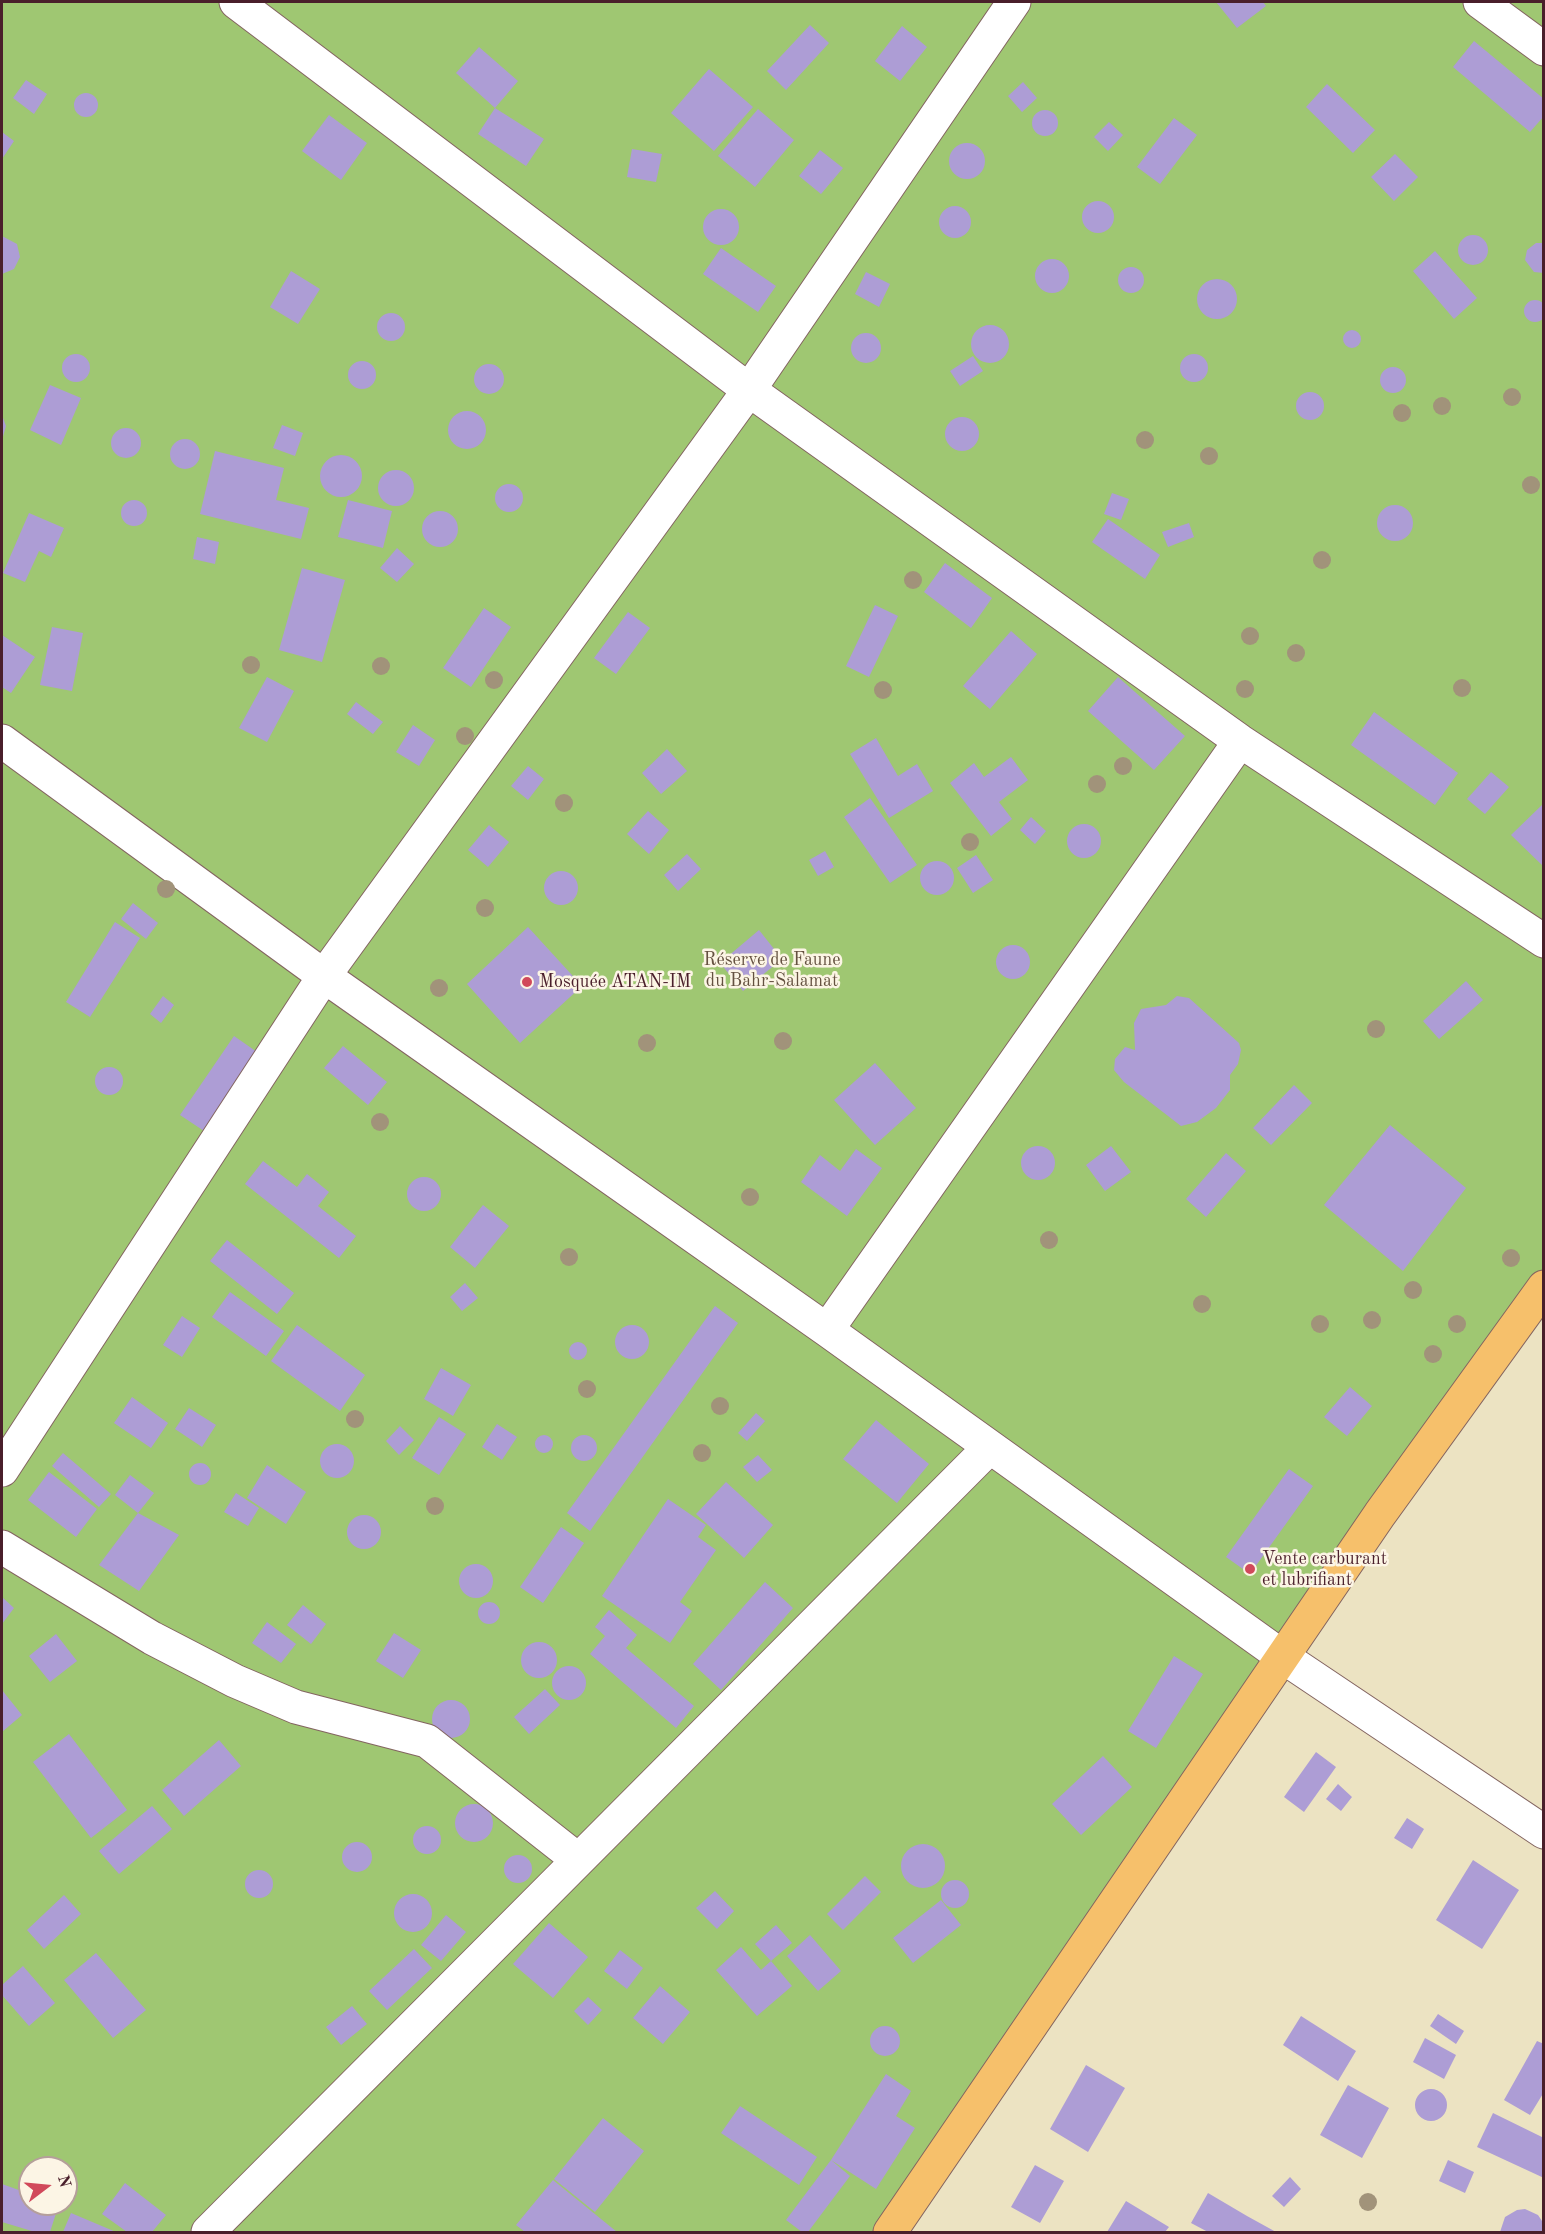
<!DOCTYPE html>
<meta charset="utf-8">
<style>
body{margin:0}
#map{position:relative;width:1545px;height:2234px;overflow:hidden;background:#ece3c2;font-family:"Old Standard TT",serif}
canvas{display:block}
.frame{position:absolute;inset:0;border:3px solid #4a1f2b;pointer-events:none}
.north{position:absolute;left:18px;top:2156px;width:60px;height:60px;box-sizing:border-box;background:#fcf5e5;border:2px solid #b59f9b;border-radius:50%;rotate:74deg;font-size:16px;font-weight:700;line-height:24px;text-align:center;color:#4a1f2b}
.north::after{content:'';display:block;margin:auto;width:21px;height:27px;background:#d1495b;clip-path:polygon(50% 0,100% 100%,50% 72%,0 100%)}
</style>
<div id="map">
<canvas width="1545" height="2234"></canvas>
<div class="frame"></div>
<div class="north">N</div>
</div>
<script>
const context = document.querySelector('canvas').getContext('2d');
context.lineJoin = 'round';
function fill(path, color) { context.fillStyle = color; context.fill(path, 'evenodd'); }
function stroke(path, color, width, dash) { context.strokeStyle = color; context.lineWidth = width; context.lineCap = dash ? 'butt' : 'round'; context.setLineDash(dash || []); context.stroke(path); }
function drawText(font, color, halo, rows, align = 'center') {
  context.font = font + ' "Old Standard TT",serif'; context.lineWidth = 5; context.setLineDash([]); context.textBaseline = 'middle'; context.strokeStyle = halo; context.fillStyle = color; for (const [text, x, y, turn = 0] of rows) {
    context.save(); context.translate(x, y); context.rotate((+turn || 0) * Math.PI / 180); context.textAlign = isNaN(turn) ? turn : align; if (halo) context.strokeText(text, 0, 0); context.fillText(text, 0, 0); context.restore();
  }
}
const green = new Path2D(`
 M2 2H1543V1287L890 2232H2ZM30 2168H66V2204H30Z`);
const building = new Path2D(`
 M1216 2H1263L1266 6 1237 28Z
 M810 25 829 43 786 90 767 71Z
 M902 26 927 47 900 81 875 61Z
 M1474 41 1544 99V116L1530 132 1453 67Z
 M479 47 518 81 495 108 456 73Z
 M709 69 753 107 714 151 671 113Z
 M26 80 47 94 34 114 13 98Z
 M1023 82 1037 98 1022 112 1008 96Z
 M1327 84 1375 130 1353 153 1306 107Z
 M74 105a12 12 0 1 1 24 0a12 12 0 1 1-24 0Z
 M495 108 544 139 526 166 478 134Z
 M758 109 794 140 755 187 718 156Z
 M1032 123a13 13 0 1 1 26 0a13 13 0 1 1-26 0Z
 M329 115 367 143 341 180 302 151Z
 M1174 118 1197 135 1160 184 1137 167Z
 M1109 122 1123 135 1108 151 1094 137Z
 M2 132 14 141 2 159Z
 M949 161a18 18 0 1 1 36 0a18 18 0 1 1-36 0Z
 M632 149 662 154 656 182 627 177Z
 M820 150 843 168 821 194 799 176Z
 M1395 154 1418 177 1394 201 1371 177Z
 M1082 217a16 16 0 1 1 32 0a16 16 0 1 1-32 0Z
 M939 222a16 16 0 1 1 32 0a16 16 0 1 1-32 0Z
 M703 227a18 18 0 1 1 36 0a18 18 0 1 1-36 0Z
 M1458 250a15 15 0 1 1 30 0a15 15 0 1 1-30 0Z
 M2 236 17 244 20 257 14 269 2 274Z
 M1536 243H1544V273L1534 272 1525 260 1527 250Z
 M721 248 776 286 758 312 703 274Z
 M1435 251 1477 298 1454 319 1413 271Z
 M1035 276a17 17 0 1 1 34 0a17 17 0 1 1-34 0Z
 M1118 280a13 13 0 1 1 26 0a13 13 0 1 1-26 0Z
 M291 271 320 289 298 324 270 307Z
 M866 272 890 284 879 307 855 294Z
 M1197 299a20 20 0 1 1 40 0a20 20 0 1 1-40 0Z
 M1524 311a11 11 0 1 1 22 0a11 11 0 1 1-22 0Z
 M377 327a14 14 0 1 1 28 0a14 14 0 1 1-28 0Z
 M971 344a19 19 0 1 1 38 0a19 19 0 1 1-38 0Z
 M1343 339a9 9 0 1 1 18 0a9 9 0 1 1-18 0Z
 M851 348a15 15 0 1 1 30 0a15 15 0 1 1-30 0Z
 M1180 368a14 14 0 1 1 28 0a14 14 0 1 1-28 0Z
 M62 368a14 14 0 1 1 28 0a14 14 0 1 1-28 0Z
 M973 356 983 371 960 386 950 371Z
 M348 375a14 14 0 1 1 28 0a14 14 0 1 1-28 0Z
 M474 379a15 15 0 1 1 30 0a15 15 0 1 1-30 0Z
 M1380 380a13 13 0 1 1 26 0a13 13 0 1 1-26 0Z
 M50 385 81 398 61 445 30 430Z
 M1296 406a14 14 0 1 1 28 0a14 14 0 1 1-28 0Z
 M448 430a19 19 0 1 1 38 0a19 19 0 1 1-38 0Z
 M2 415 6 426 2 440Z
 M945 434a17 17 0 1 1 34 0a17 17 0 1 1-34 0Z
 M282 425 303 433 295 456 273 448Z
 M111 443a15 15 0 1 1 30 0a15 15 0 1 1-30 0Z
 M170 454a15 15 0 1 1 30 0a15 15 0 1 1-30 0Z
 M215 451 284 468 276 500 309 508 301 539 200 514Z
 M320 476a21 21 0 1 1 42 0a21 21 0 1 1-42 0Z
 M378 488a18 18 0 1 1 36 0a18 18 0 1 1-36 0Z
 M495 498a14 14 0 1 1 28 0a14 14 0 1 1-28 0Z
 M1112 493 1129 499 1121 520 1104 514Z
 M348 500 392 511 383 548 338 537Z
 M121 513a13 13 0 1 1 26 0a13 13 0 1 1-26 0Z
 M1377 523a18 18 0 1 1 36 0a18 18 0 1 1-36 0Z
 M422 529a18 18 0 1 1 36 0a18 18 0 1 1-36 0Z
 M29 513 64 528 51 557 39 551 25 582 3 573Z
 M1108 519 1160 555 1145 579 1092 542Z
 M1189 523 1194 537 1168 547 1162 532Z
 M197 537 219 542 215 564 193 559Z
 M397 548 414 564 397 582 380 568Z
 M945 563 992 598 971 628 924 592Z
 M302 568 345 580 322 662 279 650Z
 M875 605 898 616 869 677 846 666Z
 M484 608 511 627 471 687 443 668Z
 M628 612 650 628 616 674 594 658Z
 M52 627 83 633 72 691 40 685Z
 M1011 631 1037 654 990 709 963 686Z
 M2 635 35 657 11 693 2 687Z
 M267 677 294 691 267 742 239 728Z
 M1118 677 1185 736 1154 770 1088 711Z
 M356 702 383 722 373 734 347 714Z
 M1374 712 1458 773 1435 805 1351 745Z
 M413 725 435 740 419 766 396 752Z
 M876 738 898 776 917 764 933 791 889 818 850 754Z
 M667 749 687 771 661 794 642 773Z
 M1011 757 1028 780 999 802 1012 819 991 836 950 783 974 763 984 777Z
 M528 766 544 779 528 800 511 786Z
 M1491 772 1509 787 1485 814 1467 799Z
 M870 798 917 865 890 883 844 817Z
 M1544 803V867L1511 835Z
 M648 811 669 830 649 854 627 834Z
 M1031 817 1046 831 1035 844 1020 830Z
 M1067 841a17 17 0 1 1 34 0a17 17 0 1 1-34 0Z
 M489 825 509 842 488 867 468 850Z
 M825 851 834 867 818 876 809 860Z
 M687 854 701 869 678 891 664 875Z
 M976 855 993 880 973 893 957 868Z
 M920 878a17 17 0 1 1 34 0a17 17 0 1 1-34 0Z
 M544 888a17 17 0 1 1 34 0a17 17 0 1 1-34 0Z
 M133 903 158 923 146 939 121 919Z
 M115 922 140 938 90 1017 66 1002Z
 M528 927 582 986 520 1043 467 984Z
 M759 930 782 959 743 991 720 963Z
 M996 962a17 17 0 1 1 34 0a17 17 0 1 1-34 0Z
 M1466 981 1483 1000 1439 1039 1423 1021Z
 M163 996 174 1005 161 1023 150 1014Z
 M1177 996 1189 998 1239 1043 1241 1050 1238 1064 1230 1075V1090L1216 1108 1197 1122 1181 1126 1124 1082 1114 1070 1115 1059 1125 1047 1135 1050 1134 1023 1141 1009 1166 1005Z
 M234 1036 257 1052 204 1131 180 1115Z
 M343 1046 387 1082 368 1105 324 1068Z
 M875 1063 916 1108 875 1145 834 1100Z
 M95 1081a14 14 0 1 1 28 0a14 14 0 1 1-28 0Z
 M1294 1085 1312 1103 1271 1145 1253 1128Z
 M1390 1125 1466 1188 1403 1271 1324 1205Z
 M1021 1163a17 17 0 1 1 34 0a17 17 0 1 1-34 0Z
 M1111 1146 1131 1172 1105 1191 1086 1165Z
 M856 1149 882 1168 847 1216 801 1182 820 1155 840 1171Z
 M1226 1153 1246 1171 1206 1217 1186 1199Z
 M263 1161 297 1187 307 1174 329 1192 318 1206 356 1236 339 1258 245 1184Z
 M407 1194a17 17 0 1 1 34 0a17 17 0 1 1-34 0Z
 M483 1205 509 1226 475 1268 450 1247Z
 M227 1240 294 1293 277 1314 210 1261Z
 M465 1283 478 1298 462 1311 450 1297Z
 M230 1292 284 1331 266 1356 212 1317Z
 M715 1306 738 1323 590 1531 567 1513Z
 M182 1316 200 1328 182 1357 163 1345Z
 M615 1342a17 17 0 1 1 34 0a17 17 0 1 1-34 0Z
 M297 1325 365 1375 340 1411 271 1361Z
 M569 1351a9 9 0 1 1 18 0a9 9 0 1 1-18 0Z
 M441 1368 471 1385 453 1416 424 1399Z
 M1350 1387 1372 1406 1347 1436 1324 1417Z
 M132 1397 168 1423 151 1448 114 1423Z
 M189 1408 216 1425 202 1447 175 1429Z
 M756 1413 765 1421 747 1441 738 1433Z
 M439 1417 466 1434 439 1475 412 1458Z
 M876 1420 929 1464 897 1503 843 1459Z
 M497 1424 517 1437 502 1460 482 1447Z
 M400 1426 414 1440 399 1455 386 1441Z
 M571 1448a13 13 0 1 1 26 0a13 13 0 1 1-26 0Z
 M535 1444a9 9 0 1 1 18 0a9 9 0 1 1-18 0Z
 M320 1461a17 17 0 1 1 34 0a17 17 0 1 1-34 0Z
 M63 1453 111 1494 99 1507 52 1466Z
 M758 1455 772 1470 757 1482 743 1467Z
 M189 1474a11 11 0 1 1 22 0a11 11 0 1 1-22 0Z
 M267 1465 306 1492 286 1524 247 1498Z
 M1289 1469 1313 1486 1250 1574 1226 1557Z
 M49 1472 97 1509 76 1537 28 1500Z
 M130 1475 154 1493 138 1513 115 1495Z
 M726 1482 773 1525 744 1558 696 1514Z
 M236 1493 259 1508 248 1526 224 1512Z
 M668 1499 706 1525 698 1537 716 1550 680 1602 692 1611 670 1643 602 1596Z
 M138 1513 179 1535 139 1591 99 1565Z
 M347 1532a17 17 0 1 1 34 0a17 17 0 1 1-34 0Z
 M561 1527 584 1543 543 1603 520 1587Z
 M459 1581a17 17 0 1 1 34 0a17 17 0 1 1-34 0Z
 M765 1582 793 1608 721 1690 693 1664Z
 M2 1597 14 1608 2 1624Z
 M478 1613a11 11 0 1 1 22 0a11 11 0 1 1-22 0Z
 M303 1605 326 1624 311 1644 287 1625Z
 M609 1610 637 1635 626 1648 694 1706 676 1728 590 1654 605 1636 595 1627Z
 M267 1622 296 1644 281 1663 252 1643Z
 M394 1633 421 1650 403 1678 376 1661Z
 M56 1634 77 1661 50 1682 29 1656Z
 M521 1660a18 18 0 1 1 36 0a18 18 0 1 1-36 0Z
 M1174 1656 1203 1674 1156 1748 1128 1731Z
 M552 1683a17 17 0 1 1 34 0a17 17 0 1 1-34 0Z
 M545 1689 560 1705 529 1734 514 1717Z
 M2 1690 22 1715 2 1732Z
 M432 1719a19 19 0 1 1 38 0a19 19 0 1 1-38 0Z
 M69 1734 127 1810 91 1838 33 1762Z
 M219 1740 241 1766 184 1816 162 1790Z
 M1316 1752 1336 1767 1304 1812 1284 1797Z
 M1103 1756 1132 1787 1081 1835 1052 1804Z
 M1338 1784 1352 1797 1341 1811 1326 1799Z
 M455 1823a19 19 0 1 1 38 0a19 19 0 1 1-38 0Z
 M152 1806 172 1829 119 1874 99 1851Z
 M1407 1818 1424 1829 1412 1849 1394 1838Z
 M413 1840a14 14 0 1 1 28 0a14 14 0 1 1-28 0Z
 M342 1857a15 15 0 1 1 30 0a15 15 0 1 1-30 0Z
 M901 1866a22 22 0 1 1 44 0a22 22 0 1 1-44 0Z
 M504 1869a14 14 0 1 1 28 0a14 14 0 1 1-28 0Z
 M1473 1860 1519 1890 1482 1949 1436 1920Z
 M245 1884a14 14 0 1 1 28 0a14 14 0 1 1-28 0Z
 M865 1876 881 1892 843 1930 827 1914Z
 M941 1894a14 14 0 1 1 28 0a14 14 0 1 1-28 0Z
 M715 1891 734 1911 717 1929 696 1908Z
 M394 1913a19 19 0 1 1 38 0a19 19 0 1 1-38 0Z
 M64 1895 81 1914 44 1949 27 1930Z
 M941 1900 961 1925 913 1963 893 1938Z
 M446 1915 466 1932 441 1961 421 1945Z
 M549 1923 588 1957 553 1998 513 1964Z
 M776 1925 792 1943 771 1961 792 1986 757 2016 716 1970 741 1947 761 1970 771 1961 755 1944Z
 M810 1935 841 1971 818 1991 787 1956Z
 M414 1949 432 1968 387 2010 369 1991Z
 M620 1950 643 1968 627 1989 604 1971Z
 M96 1953 146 2010 113 2038 64 1980Z
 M23 1966 55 2003 29 2026 2 1995V1985Z
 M660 1986 690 2012 663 2044 633 2018Z
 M588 1997 602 2010 588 2025 574 2011Z
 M352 2006 367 2024 341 2045 326 2027Z
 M1438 2014 1464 2031 1456 2044 1430 2026Z
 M1301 2016 1356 2051 1338 2081 1283 2045Z
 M870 2041a15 15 0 1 1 30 0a15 15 0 1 1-30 0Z
 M1425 2038 1456 2055 1444 2079 1413 2062Z
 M1537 2041 1544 2044V2092L1530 2115 1504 2100Z
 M1086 2065 1125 2088 1088 2152 1050 2129Z
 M886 2074 911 2091 896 2116 915 2128 876 2189 831 2160Z
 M1348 2085 1389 2108 1362 2158 1320 2135Z
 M1415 2105a16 16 0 1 1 32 0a16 16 0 1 1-32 0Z
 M740 2106 817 2157 799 2185 721 2133Z
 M1493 2113 1544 2138V2178L1477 2147Z
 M603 2118 644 2151 595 2212 554 2179Z
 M831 2160 850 2176 808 2232H802L786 2220Z
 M1448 2160 1474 2172 1465 2193 1439 2181Z
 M1035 2165 1064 2181 1040 2223 1011 2207Z
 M1290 2177 1301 2189 1284 2207 1272 2196Z
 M553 2180 617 2232H525L516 2225Z
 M125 2183 166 2215 152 2232H127L102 2214Z
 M2 2184 30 2194V2204H59L50 2232H35L2 2222Z
 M1208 2193 1247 2216 1276 2232H1208L1191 2223Z
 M1126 2201 1169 2227 1165 2232H1107Z
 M1525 2209 1538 2215 1544 2224V2232H1500L1505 2217 1517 2210Z
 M71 2213 116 2232H63Z`);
const minor = new Path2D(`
 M236 2 749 390 1240 741 1544 941
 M1480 2 1544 49
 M2 741 324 976 827 1330 1283 1657 1544 1832
 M827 1330 1240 741
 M2 1470 324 976 749 390 1014 2
 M2 1547 152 1638 235 1681 296 1707 427 1741 577 1859
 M208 2232 990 1447`);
const major = new Path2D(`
 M890 2232 1380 1514 1544 1287`);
const trees = [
 [1512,397],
 [1442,406],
 [1402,413],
 [1145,440],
 [1209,456],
 [1531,485],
 [1322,560],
 [913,580],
 [1250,636],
 [1296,653],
 [251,665],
 [381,666],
 [494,680],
 [1462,688],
 [1245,689],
 [883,690],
 [465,736],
 [1123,766],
 [1097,784],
 [564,803],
 [970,842],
 [166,889],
 [485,908],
 [439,988],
 [1376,1029],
 [783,1041],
 [647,1043],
 [380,1122],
 [750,1197],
 [1049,1240],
 [569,1257],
 [1511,1258],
 [1413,1290],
 [1202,1304],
 [1372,1320],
 [1320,1324],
 [1457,1324],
 [1433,1354],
 [587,1389],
 [720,1406],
 [355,1419],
 [702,1453],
 [435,1506],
 [1368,2202]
];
const markers = [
 [527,982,6,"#d1495b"],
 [1250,1569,6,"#d1495b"]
];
const parkNames = [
 ["Réserve de Faune",772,960],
 ["du Bahr-Salamat",772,981]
];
const poiNames = [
 ["Mosquée ATAN-IM",539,982],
 ["Vente carburant",1262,1559],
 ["et lubrifiant",1262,1580]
];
fill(green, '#9fc772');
fill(building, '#ad9dd5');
stroke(minor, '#836460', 35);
stroke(major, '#836460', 35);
stroke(minor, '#fff', 33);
stroke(major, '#f6c06b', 33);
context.fillStyle = '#a1937a';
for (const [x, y] of trees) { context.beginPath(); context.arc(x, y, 9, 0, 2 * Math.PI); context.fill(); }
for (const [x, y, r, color] of markers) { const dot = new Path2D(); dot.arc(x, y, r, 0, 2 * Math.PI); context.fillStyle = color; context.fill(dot); stroke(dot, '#fcf5e5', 2); }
drawText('18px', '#645140', '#fcf5e5', parkNames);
drawText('18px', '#4a1f2b', '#fcf5e5', poiNames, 'left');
</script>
